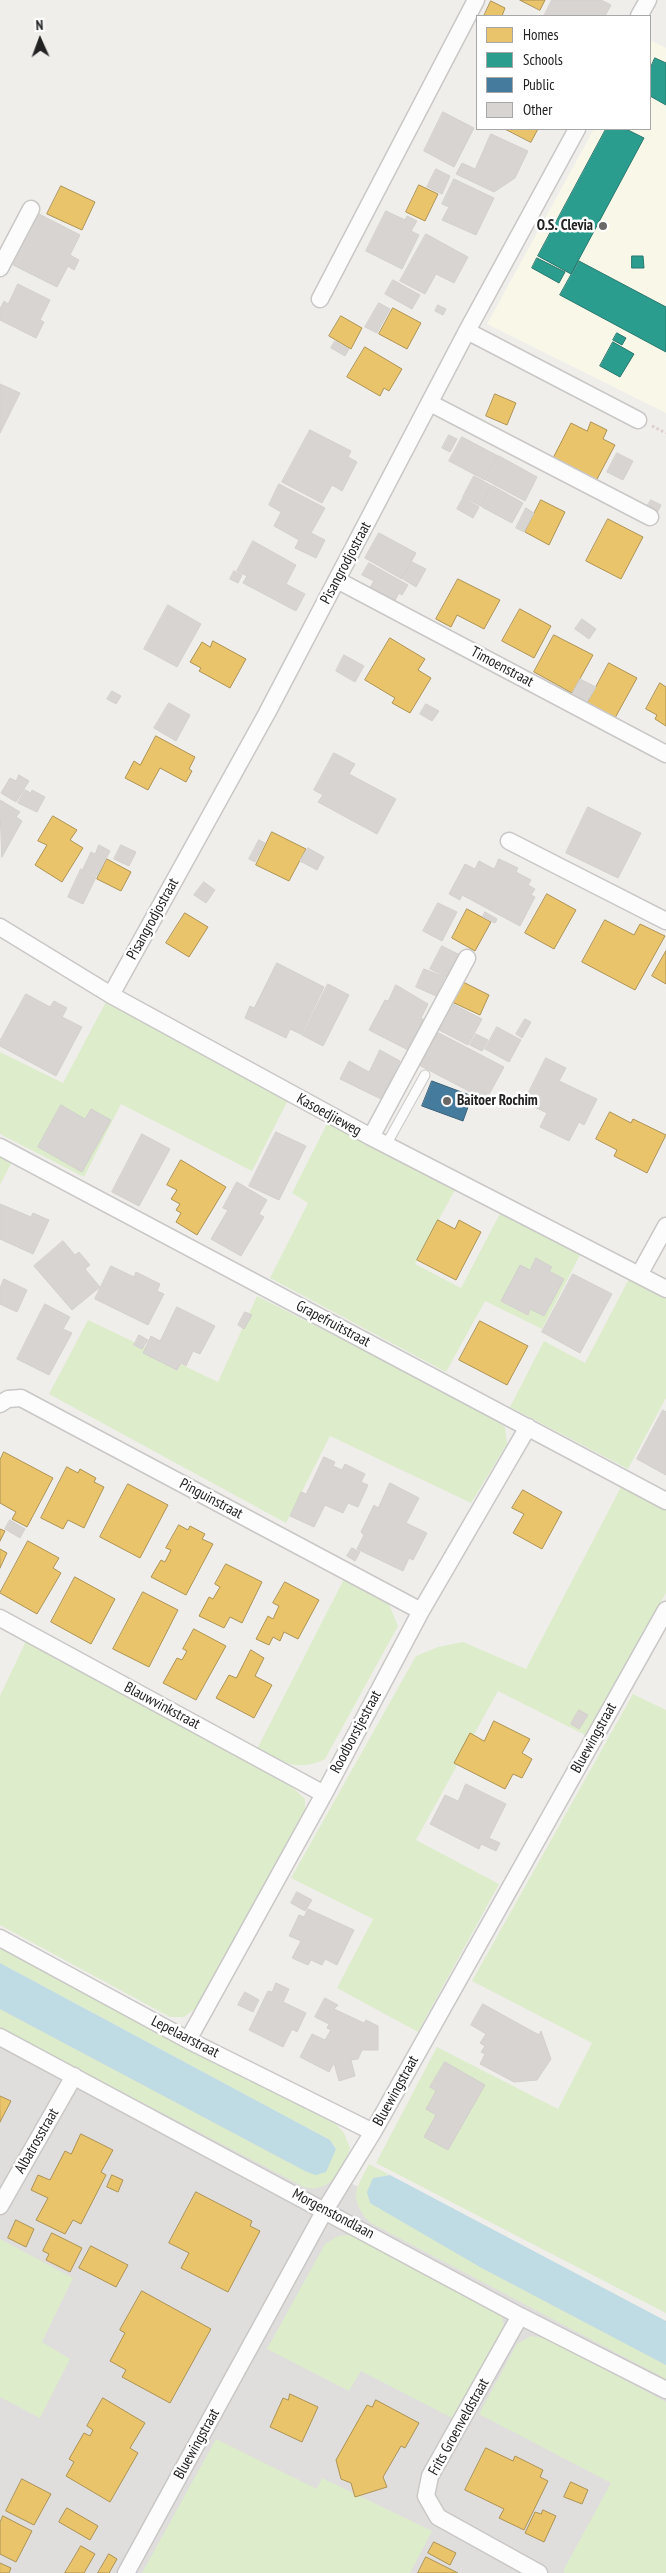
<!DOCTYPE html>
<style>
body{margin:0}
#map{position:relative;width:666px;height:2573px;overflow:hidden;background:#f0eeeb;font-family:"PT Sans Narrow",sans-serif}
canvas{display:block}
.legend{position:absolute;left:476px;top:15px;width:175px;height:115px;box-sizing:border-box;background:#fff;border:1px solid #a7a7a7;margin:0;padding:6px 9px;list-style:none;font-size:15px;color:#222}
.legend li{display:flex;align-items:center;gap:10px;height:25px}
.legend b{width:25px;border:1px solid #a7a7a7}
.north{position:absolute;left:15px;top:15px;width:50px;height:50px;-webkit-text-stroke:4px #fff;paint-order:stroke;rotate:358deg;font-size:14px;font-weight:700;line-height:20px;text-align:center;color:#222}
.north::after{content:'';display:block;margin:auto;width:18px;height:22px;background:#222;clip-path:polygon(50% 0,100% 100%,50% 72%,0 100%)}
</style>
<div id="map">
<canvas width="666" height="2573"></canvas>
<ul class="legend">
<li><b style="height:14px;background:#e9c46a"></b>Homes</li>
<li><b style="height:14px;background:#2a9d8f"></b>Schools</li>
<li><b style="height:14px;background:#457b9d"></b>Public</li>
<li><b style="height:14px;background:#d7d4d2"></b>Other</li>
</ul>
<div class="north">N</div>
</div>
<script>
const context = document.querySelector('canvas').getContext('2d');
context.lineJoin = 'round';
function fill(path, color) { context.fillStyle = color; context.fill(path, 'evenodd'); }
function stroke(path, color, width, dash) { context.strokeStyle = color; context.lineWidth = width; context.lineCap = dash ? 'butt' : 'round'; context.setLineDash(dash || []); context.stroke(path); }
function drawText(font, color, halo, rows, align = 'center') {
  context.font = font + ' "PT Sans Narrow",sans-serif'; context.lineWidth = 5; context.setLineDash([]); context.textBaseline = 'middle'; context.strokeStyle = halo; context.fillStyle = color; for (const [text, x, y, turn = 0] of rows) {
    context.save(); context.translate(x, y); context.rotate((+turn || 0) * Math.PI / 180); context.textAlign = isNaN(turn) ? turn : align; if (halo) context.strokeText(text, 0, 0); context.fillText(text, 0, 0); context.restore();
  }
}
const residential = new Path2D(`
 M0 1997 666 2350V2573H0Z`);
const education = new Path2D(`
 M650 40 666 48V413L487 324 594 129H650Z`);
const grass = new Path2D(`
 M107 1000 289 1098 252 1171 121 1104 84 1177 0 1134V1052L63 1083Z
 M329 1120 457 1186 415 1264 461 1288 503 1208 583 1249 542 1329 485 1301 446 1372 270 1278 308 1203 292 1193Z
 M0 1153 13 1160 0 1185Z
 M630 1277 666 1296V1398L628 1469 510 1407 544 1341 585 1363Z
 M257 1296 492 1416 505 1427 507 1444 471 1503 330 1436 286 1523 49 1394 88 1320 218 1382Z
 M622 1485 666 1507V1593L585 1735 498 1691 416 1840 499 1884 418 2032 337 1988 373 1919 291 1878 416 1656 438 1647 463 1642 526 1669Z
 M344 1579 388 1602 398 1626 325 1759C296 1773 283 1761 257 1749Z
 M26 1641 292 1787 305 1799V1811L196 2008 184 2017H170L0 1925V1696Z
 M633 1694 666 1710V2313L376 2163 437 2047 558 2109 592 2043 472 1981Z
 M0 1945 337 2125 344 2133 350 2148C344 2170 329 2194 304 2187L0 2028V2009L307 2172 336 2149 330 2140 0 1963Z
 M369 2164 390 2175 373 2178 371 2203 480 2267 666 2365V2379L369 2222C348 2197 356 2189 369 2164Z
 M350 2235 502 2315 505 2331 456 2420 361 2371 349 2391 267 2349 325 2244 338 2236Z
 M0 2239 73 2278 42 2342 70 2359 40 2418 0 2397Z
 M531 2336 545 2338 666 2402V2573H564V2569L611 2483 479 2414 517 2344Z
 M216 2439 317 2489 322 2478 432 2531 410 2573H142Z`);
const water = new Path2D(`
 M0 1963 330 2140 336 2149 326 2172 316 2175 307 2172 0 2009Z
 M390 2175 666 2321V2365L480 2267 370 2203 367 2192 373 2178Z`);
const homes = new Path2D(`
 M520 0H545L540 10Z
 M491 1 505 8 502 16H484Z
 M505 129H538L531 142Z
 M419 185 438 194 425 221 406 212Z
 M61 186 95 202 82 230 47 214Z
 M393 308 421 323 407 349 379 334Z
 M341 316 362 328 351 349 329 336Z
 M365 347 402 369 389 391 384 388 380 396 347 377Z
 M495 394 516 403 507 425 486 416Z
 M591 422 607 430 603 439 615 445 595 483 552 460 571 423 587 431Z
 M541 500 565 512 549 545 525 532Z
 M608 519 643 537 621 579 586 561Z
 M458 579 500 600 484 629 457 615 451 627 436 619Z
 M520 609 551 626 534 658 502 641Z
 M554 635 593 655 572 693 534 672Z
 M390 638 425 659 418 670 431 678 410 713 392 703 395 698 365 680Z
 M213 641 246 659 230 688 199 671 201 668 190 662 202 642 210 647Z
 M609 663 637 678 615 718 587 704Z
 M660 683 666 687V726L655 719 657 715 646 709Z
 M156 736 195 757 189 769 192 771 186 782 160 768 148 790 125 778 134 761 140 765Z
 M53 816 77 830 70 840 83 848 62 882 35 865 47 845 38 841Z
 M272 832 306 849 289 881 256 865Z
 M107 859 131 872 121 891 97 879Z
 M547 894 576 910 554 949 525 933Z
 M467 909 491 922 475 951 452 938Z
 M185 913 208 927 189 957 166 943Z
 M605 920 634 935 640 924 665 936 635 990 582 962Z
 M666 951V984L652 976Z
 M461 981 489 995 480 1015 452 1002Z
 M610 1112 631 1123 633 1119 666 1135 647 1173 614 1156 617 1150 596 1139Z
 M181 1160 226 1187 197 1235 176 1222 181 1213 176 1210 180 1204 171 1199 177 1190 167 1185Z
 M438 1220 455 1229 459 1220 481 1232 456 1280 417 1260Z
 M480 1321 528 1346 507 1385 459 1360Z
 M4 1452 53 1478 27 1527 12 1519 16 1512 0 1503V1460Z
 M67 1467 78 1473 80 1469 96 1478 94 1482 104 1487 84 1528 68 1520 63 1529 41 1518Z
 M128 1484 168 1505 140 1558 100 1537Z
 M523 1490 562 1512 542 1549 513 1533 524 1514 512 1508Z
 M179 1525 188 1530 190 1526 205 1534 202 1539 213 1544 186 1595 151 1577 161 1560 165 1562 171 1550 166 1548Z
 M0 1529 5 1531 0 1541Z
 M28 1541 59 1558 53 1568 61 1573 37 1614 0 1593Z
 M0 1549 7 1553 0 1568Z
 M226 1564 262 1582 242 1623 230 1617 224 1628 199 1616 209 1597 213 1599 220 1587 215 1584Z
 M75 1577 115 1599 91 1644 51 1622Z
 M285 1582 319 1600 298 1639 284 1632 280 1641 273 1637 269 1645 256 1639 268 1616 273 1619 279 1606 273 1603Z
 M143 1592 178 1610 149 1667 113 1649Z
 M194 1629 226 1646 196 1700 163 1683 177 1658 182 1660 187 1651 183 1649Z
 M251 1650 264 1658 255 1676 272 1685 254 1718 216 1698 229 1675 236 1678Z
 M494 1721 530 1739 522 1753 532 1759 522 1778 513 1774 505 1789 454 1763 470 1733 484 1741Z
 M0 2096 11 2101 0 2122Z
 M81 2134 113 2150 101 2172 106 2175 81 2224 73 2220 65 2234 36 2220 48 2198 31 2190 38 2175 50 2180 65 2151 71 2154Z
 M112 2175 123 2180 118 2192 107 2187Z
 M196 2192 252 2221 250 2226 260 2231 228 2292 181 2268 189 2253 169 2243Z
 M16 2220 34 2229 26 2247 8 2238Z
 M52 2233 82 2248 70 2272 46 2260 49 2254 43 2251Z
 M91 2246 128 2265 116 2287 79 2268Z
 M142 2291 211 2329 170 2403 122 2377 126 2370 110 2361 125 2333 120 2330Z
 M290 2394 318 2407 302 2442 270 2427 283 2398 288 2400Z
 M103 2398 145 2423 130 2448 138 2453 110 2502 66 2476 74 2462 69 2459 84 2433 90 2436 93 2430 87 2426Z
 M376 2400 419 2423 405 2448 401 2446 383 2477 387 2487 355 2497 351 2483 341 2479 336 2460 367 2405 372 2407Z
 M486 2448 513 2461 515 2456 543 2470 540 2477 548 2481 524 2530 499 2518 504 2509 465 2490Z
 M22 2479 51 2494 34 2525 6 2511Z
 M571 2482 588 2490 582 2504 564 2497Z
 M67 2508 98 2526 90 2540 59 2522Z
 M543 2510 556 2516 544 2542 525 2533 535 2512 541 2514Z
 M3 2516 32 2531 16 2562 0 2554V2523Z
 M434 2542 456 2553 450 2565 428 2553Z
 M81 2546 95 2554 84 2573H65Z
 M109 2554 117 2559 109 2573H98Z
 M426 2557 458 2573H418Z
 M0 2563 11 2568 9 2573H0Z`);
const schools = new Path2D(`
 M655 58 666 63V105L650 96V69Z
 M606 129H626L644 138 571 274 538 256Z
 M632 256H643L644 268H632Z
 M537 258 565 272 559 283 532 268Z
 M579 261 666 307V352L560 295Z
 M617 333 626 338 622 345 613 340Z
 M613 342 634 354 620 377 600 366Z`);
const public = new Path2D(`
 M432 1081 472 1096 463 1121 422 1106Z`);
const building = new Path2D(`
 M552 0H601L611 5 605 16H544Z
 M443 112 474 128 454 167 424 151Z
 M491 134 528 151 515 178 494 192 456 174 462 163 475 169Z
 M436 169 450 176 442 194 427 187Z
 M454 179 494 198 476 235 442 220 449 207 442 204Z
 M386 211 405 220 407 216 417 221 411 231 419 235 402 269 366 251Z
 M39 214 80 235 70 255 79 260 74 270 68 266 57 287 13 265Z
 M426 234 468 257 454 283 436 274 425 294 400 281Z
 M393 280 420 295 412 309 385 294Z
 M18 284 50 300 40 320 44 322 36 338 0 320V309L4 301 8 304Z
 M379 303 390 309 377 333 365 327Z
 M438 305 446 309 443 315 435 311Z
 M335 341 349 349 345 356 331 348Z
 M0 384 20 393 0 433Z
 M310 430 351 451 348 457 357 462 342 491 332 485 322 503 282 482Z
 M449 435 457 439 450 452 442 448Z
 M462 437 498 456 485 480 449 461Z
 M617 453 633 461 623 480 607 472Z
 M499 456 537 477 525 501 486 480Z
 M474 476 492 486 481 506 463 497Z
 M279 484 325 508 311 533 325 540 316 558 295 548 299 540 274 526 281 512 269 505Z
 M493 486 523 503 512 523 482 507Z
 M463 498 479 507 473 518 457 509Z
 M651 500 661 505 657 513 646 508Z
 M526 508 534 513 524 532 516 528Z
 M379 533 416 553 402 579 365 558Z
 M253 541 296 565 286 584 305 594 296 611 243 583 247 576 237 571Z
 M412 562 426 569 416 587 403 579Z
 M369 563 408 585 402 595 399 593 393 604 368 591 374 581 362 575Z
 M234 571 242 575 238 583 230 579Z
 M168 605 201 624 177 667 144 649Z
 M582 619 596 629 589 639 575 629Z
 M344 655 364 666 355 682 336 671Z
 M580 679 596 687 586 704 571 696Z
 M112 691 121 696 116 704 107 699Z
 M169 703 190 715 176 741 154 728Z
 M426 704 439 711 432 721 420 714Z
 M334 753 355 764 349 774 396 799 377 834 318 802 323 795 314 790Z
 M19 775 29 781 16 802 1 793 10 778 16 781Z
 M25 790 31 793 32 790 45 797 37 812 18 803Z
 M0 800 20 812 16 817 22 821 2 857Z
 M588 807 641 833 618 878 566 853Z
 M259 840 265 843 255 862 249 859Z
 M99 845 110 851 97 876 83 869 91 852 95 854Z
 M121 845 136 852 129 866 114 859Z
 M308 848 324 857 317 870 300 861Z
 M499 859 518 868 516 872 531 880 528 885 535 889 531 895 535 897 520 926 462 895 460 900 449 894 465 864 475 869 479 861 494 869Z
 M81 869 96 877 83 904 68 897Z
 M204 882 215 890 206 903 194 895Z
 M438 903 457 912 442 941 423 931Z
 M485 912 497 919 495 923 483 917Z
 M442 946 462 956 451 979 430 969Z
 M277 963 324 987 301 1034 290 1029 286 1038 245 1018 250 1006 254 1008Z
 M424 969 445 977 436 996 416 987Z
 M328 984 349 995 323 1046 302 1035Z
 M396 985 428 1004 421 1018 426 1021 410 1051 369 1030 385 1000 388 1001Z
 M26 994 50 1007 54 1001 67 1008 62 1017 82 1027 56 1076 0 1046V1041Z
 M453 1004 482 1019 468 1045 439 1030Z
 M525 1019 531 1022 522 1038 516 1034Z
 M497 1027 521 1040 509 1062 485 1049Z
 M437 1032 504 1067 486 1100 419 1065Z
 M476 1034 488 1040 482 1051 470 1045Z
 M380 1050 400 1061 381 1099 340 1079 349 1061 369 1072Z
 M546 1058 566 1068 559 1081 597 1099 584 1125 579 1122 569 1141 540 1127 547 1113 524 1102Z
 M61 1105 85 1119 91 1109 111 1120 82 1172 38 1147Z
 M276 1132 306 1146 279 1200 249 1186Z
 M142 1134 170 1149 139 1206 112 1192Z
 M237 1182 267 1200 259 1214 264 1217 241 1256 211 1239 228 1210 223 1208Z
 M0 1204 31 1217 33 1213 49 1220 33 1254 0 1239Z
 M63 1241 75 1255 79 1252 90 1265 85 1269 100 1287 72 1310 34 1266Z
 M536 1258 552 1267 549 1271 564 1279 544 1316 530 1309 528 1315 501 1301 520 1265 530 1270Z
 M111 1266 134 1277 136 1272 160 1284 157 1291 164 1294 148 1325 95 1299Z
 M573 1274 612 1294 580 1353 542 1332Z
 M4 1279 27 1290 17 1312 0 1304V1289Z
 M45 1304 70 1317 63 1329 72 1333 49 1375 17 1359Z
 M177 1307 215 1326 200 1354 193 1351 186 1366 181 1363 177 1370 143 1353 151 1336 160 1341Z
 M245 1312 252 1315 244 1329 238 1325Z
 M139 1335 148 1340 142 1349 134 1345Z
 M663 1410 666 1412V1475L637 1459Z
 M324 1457 335 1462 333 1466 342 1470 345 1464 365 1474 361 1482 368 1485 358 1507 348 1503 343 1513 325 1505 314 1527 290 1516 301 1492 306 1494Z
 M390 1483 419 1498 406 1523 427 1533 413 1560 409 1558 403 1571 357 1549 364 1535 361 1532 374 1505 378 1508Z
 M10 1520 25 1529 20 1538 5 1529Z
 M352 1548 360 1552 355 1561 347 1556Z
 M579 1710 588 1715 579 1729 571 1724Z
 M466 1784 506 1804 489 1838 500 1843 496 1851 481 1844 479 1849 430 1824 445 1795 458 1801Z
 M297 1892 312 1900 305 1911 291 1903Z
 M308 1909 354 1930 337 1965 325 1959 322 1965 311 1960 308 1965 292 1958 301 1941 289 1936 299 1915 304 1917Z
 M276 1983 289 1989 283 2002 306 2013 297 2032 292 2029 283 2047 249 2030 268 1991 272 1992Z
 M245 1992 259 2000 253 2012 238 2005Z
 M325 1998 338 2005 334 2009 364 2023 366 2020 378 2026V2050H362L358 2059 351 2060 355 2076 339 2081 334 2063 329 2072 300 2057 312 2034 325 2040 331 2030 327 2028 329 2024 315 2017Z
 M483 2004 539 2035 541 2031 551 2059 537 2080 514 2082 480 2064 485 2054 481 2052 485 2046 480 2043 486 2034 471 2025Z
 M445 2062 485 2085 448 2150 424 2137 436 2115 426 2109 436 2091 430 2087Z`);
const path = new Path2D(`
 M652 426 666 433`);
const lane = new Path2D(`
 M386 1145 425 1075`);
const street = new Path2D(`
 M639 16 648 0
 M0 268 31 209
 M320 299 476 0
 M467 331 638 420
 M430 403 650 517
 M337 580 666 754
 M509 841 666 921
 M0 927 111 995 371 1137 666 1289
 M111 995 267 713 467 331 577 129
 M371 1137 467 958
 M0 1147 666 1501
 M639 1275 666 1226
 M0 1404 8 1399 21 1398 421 1611
 M0 1618 324 1794
 M0 1938 188 2040 373 2132
 M0 2037 520 2316 666 2390
 M188 2040 324 1794 421 1611 528 1427
 M0 2206 74 2076
 M520 2316 430 2476 426 2496 438 2517 539 2573
 M126 2573 325 2210 373 2132 666 1610`);
const markers = [
 [603,226,5,"#6a6968"],
 [447,1101,5,"#6a6968"]
];
const poiNames = [
 ["O.S. Clevia",593,226],
 ["Baitoer Rochim",457,1101,"left"]
];
const streetNames = [
 ["Pisangrodjostraat",346,563,-62],
 ["Timoenstraat",502,667,28],
 ["Pisangrodjostraat",153,919,-61],
 ["Kasoedjieweg",329,1115,29],
 ["Grapefruitstraat",333,1324,28],
 ["Pinguinstraat",211,1499,28],
 ["Blauwvinkstraat",162,1706,28],
 ["Roodborstjestraat",356,1732,-62],
 ["Bluewingstraat",594,1738,-61],
 ["Lepelaarstraat",185,2037,27],
 ["Bluewingstraat",396,2091,-61],
 ["Albatrosstraat",37,2141,-60],
 ["Morgenstondlaan",333,2214,28],
 ["Frits Groenveldstraat",459,2427,-61],
 ["Bluewingstraat",197,2444,-61]
];
fill(residential, '#dfdedc');
fill(education, '#f8f7e8');
fill(grass, '#ddeccb');
fill(water, '#bfdbe3');
fill(homes, '#e9c46a');
stroke(homes, '#ad9354', 1);
fill(schools, '#2a9d8f');
stroke(schools, '#28786e', 1);
fill(public, '#457b9d');
stroke(public, '#3a6078', 1);
fill(building, '#d7d4d2');
stroke(building, '#d3d0cc', 1);
stroke(lane, '#c9c8c7', 11);
stroke(street, '#c9c8c7', 19);
stroke(path, '#dccecd', 3, [2.5, 2.5]);
stroke(lane, '#fdfcfc', 9);
stroke(street, '#fdfcfc', 16);
for (const [x, y, r, color] of markers) { const dot = new Path2D(); dot.arc(x, y, r, 0, 2 * Math.PI); context.fillStyle = color; context.fill(dot); stroke(dot, '#fff', 2); }
drawText('bold 15px', '#222', '#fff', poiNames, 'right');
drawText('15px', '#222', '#fff', streetNames);
</script>
